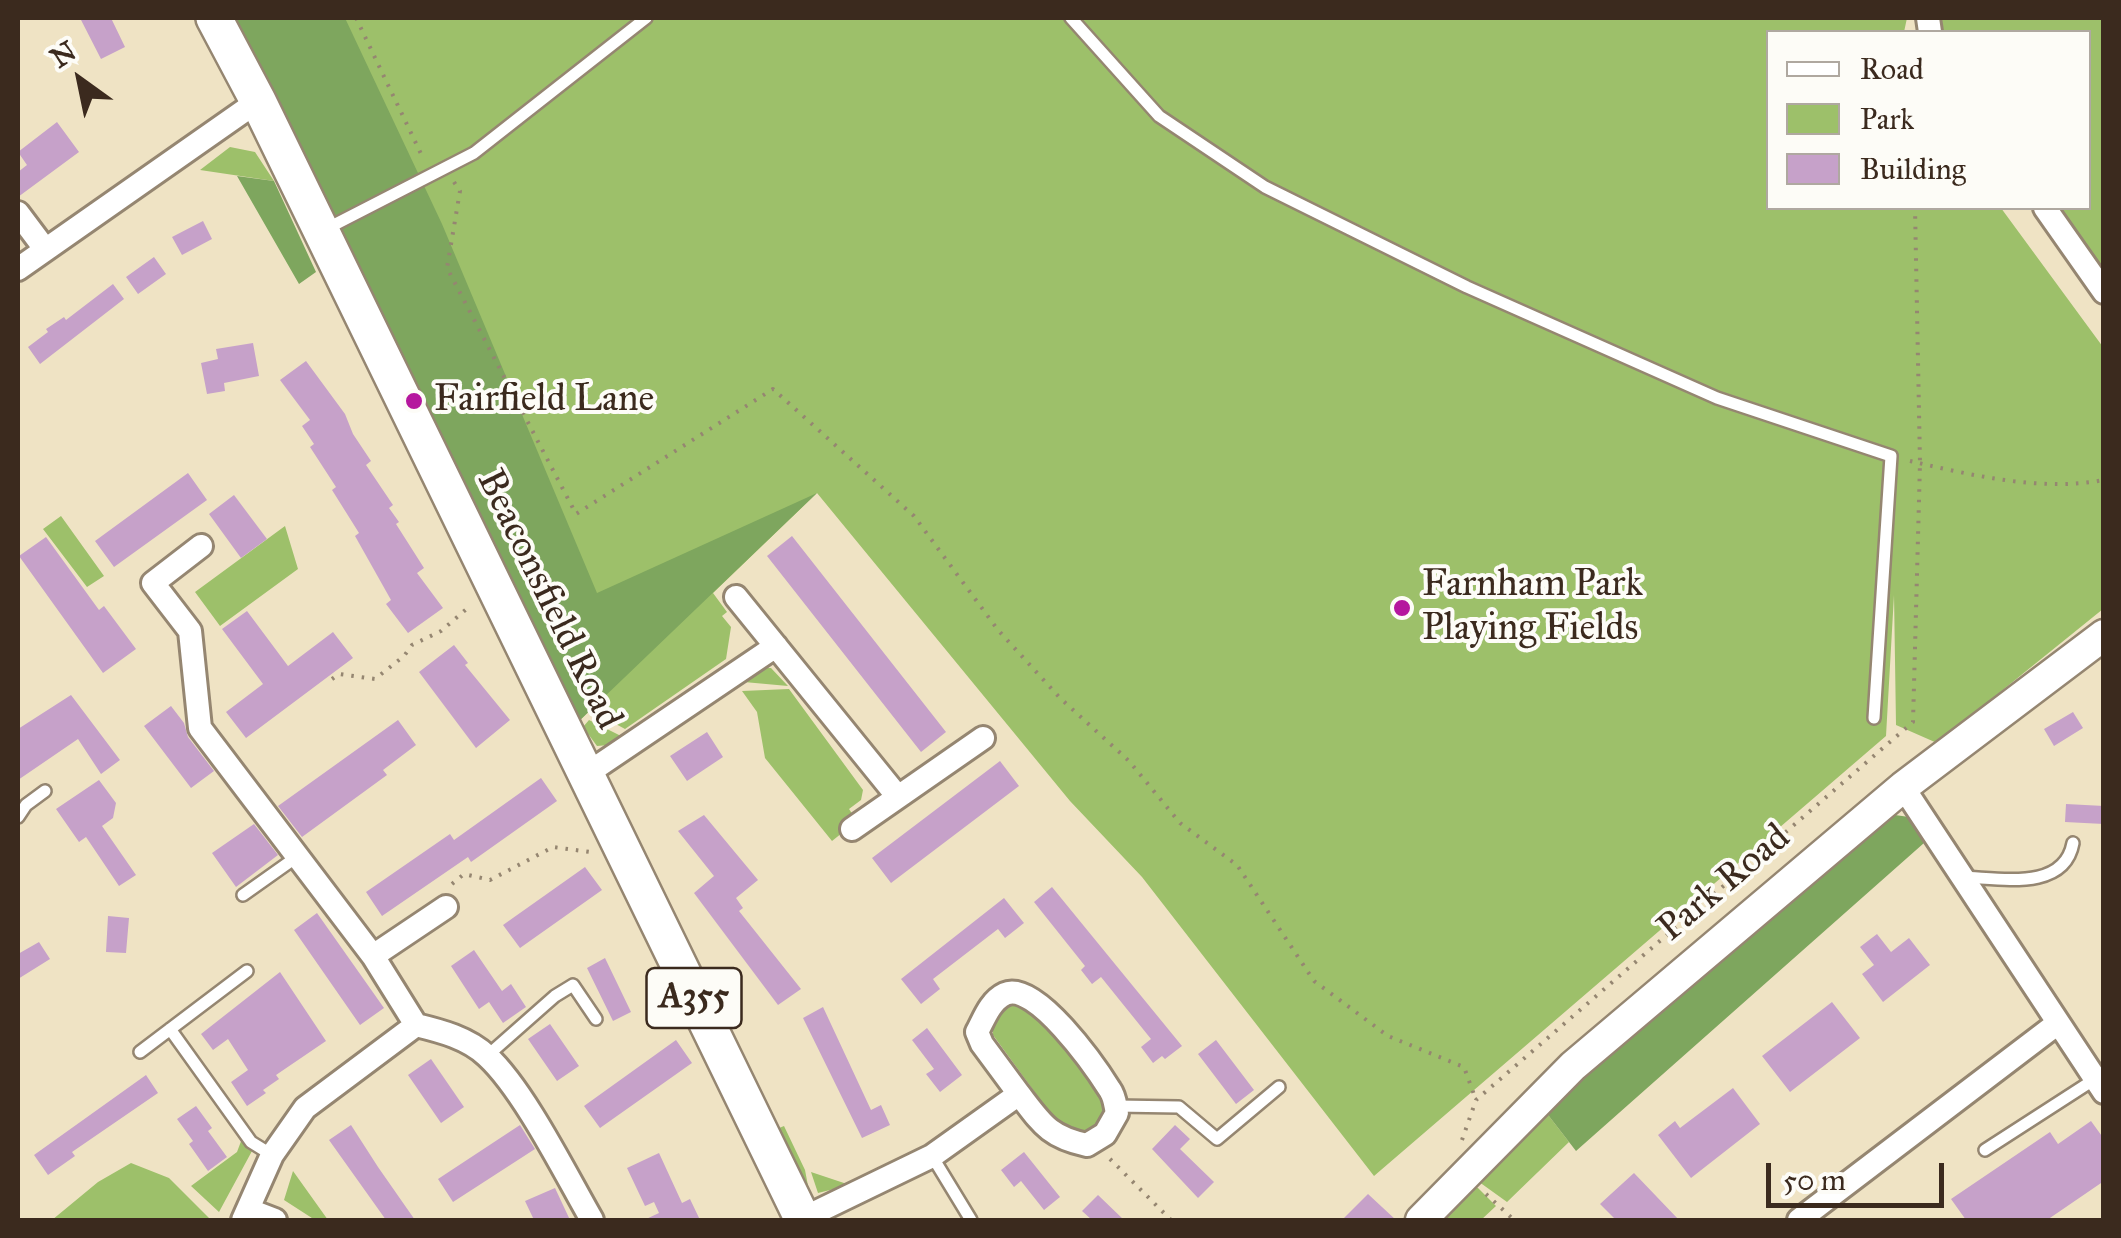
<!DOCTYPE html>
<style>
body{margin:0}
#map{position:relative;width:2121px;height:1238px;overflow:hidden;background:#efe3c4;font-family:"IM FELL Great Primer",serif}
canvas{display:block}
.frame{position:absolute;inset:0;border:20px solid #3b2a1e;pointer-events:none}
.legend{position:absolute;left:1766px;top:30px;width:325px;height:180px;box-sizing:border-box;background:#fdfcf7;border:2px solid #afa8a0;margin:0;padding:12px 18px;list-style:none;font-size:30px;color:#3b2a1e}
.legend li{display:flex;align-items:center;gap:20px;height:50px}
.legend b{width:50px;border:2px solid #afa8a0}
.north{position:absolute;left:30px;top:30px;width:100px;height:100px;-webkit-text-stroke:8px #fdfcf7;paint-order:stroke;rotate:327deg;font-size:28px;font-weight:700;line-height:40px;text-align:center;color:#3b2a1e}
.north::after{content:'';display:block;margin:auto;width:35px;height:45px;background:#3b2a1e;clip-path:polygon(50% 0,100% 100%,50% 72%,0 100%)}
.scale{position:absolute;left:1766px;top:1163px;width:178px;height:45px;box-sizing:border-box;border:5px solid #3b2a1e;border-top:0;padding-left:12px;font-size:30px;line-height:35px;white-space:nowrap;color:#3b2a1e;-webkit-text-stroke:8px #fdfcf7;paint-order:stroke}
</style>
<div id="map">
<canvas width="2121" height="1238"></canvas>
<div class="frame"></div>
<ul class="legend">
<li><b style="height:12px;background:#fff"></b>Road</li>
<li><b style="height:28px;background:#9dc06a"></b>Park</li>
<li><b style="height:28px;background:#c6a1c9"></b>Building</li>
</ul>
<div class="north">N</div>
<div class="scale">50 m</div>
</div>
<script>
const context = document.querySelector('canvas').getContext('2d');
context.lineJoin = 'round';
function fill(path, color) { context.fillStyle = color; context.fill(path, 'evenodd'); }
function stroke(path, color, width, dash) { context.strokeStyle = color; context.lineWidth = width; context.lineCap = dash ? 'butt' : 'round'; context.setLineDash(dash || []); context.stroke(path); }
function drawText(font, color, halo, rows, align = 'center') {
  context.font = font + ' "IM FELL Great Primer",serif'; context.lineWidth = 8; context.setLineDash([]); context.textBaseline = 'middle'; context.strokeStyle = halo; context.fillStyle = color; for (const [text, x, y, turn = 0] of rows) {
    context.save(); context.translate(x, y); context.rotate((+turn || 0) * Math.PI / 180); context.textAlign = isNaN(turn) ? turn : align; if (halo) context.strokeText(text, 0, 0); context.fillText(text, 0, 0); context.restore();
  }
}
const green = new Path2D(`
 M250 18H1907L1904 32H1768V208H2001L2103 347V609L1937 743 1896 725 1894 595 1886 736 1374 1176 1142 877 1070 801 817 493 713 593 727 612 722 616 731 627 726 659 625 729 590 710 576 724Z
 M1939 18H2103V273L2058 208H2088V32H1941Z
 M230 147 255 152 274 181 200 170Z
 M61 516 104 576 87 587 43 529Z
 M285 526 298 569 220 626 195 592Z
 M755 668H771L788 686 733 681Z
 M789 689 863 790 861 800 849 809 857 821 832 841 765 758 757 712 742 691Z
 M589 720 623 737 609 745 597 746 583 727Z
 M1008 1003 1033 1006 1104 1098C1108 1117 1103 1124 1087 1135L1063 1131 993 1035C992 1021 997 1013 1008 1003Z
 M1545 1111 1569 1142 1507 1202 1475 1179Z
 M784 1126 805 1170 809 1191 797 1184 772 1131Z
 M243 1136 252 1151 219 1212 191 1186 237 1152Z
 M131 1163 169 1178 211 1220H52L98 1182Z
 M293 1171 328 1220H315L284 1200Z
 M811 1172 850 1185 818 1193Z
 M1469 1184 1478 1188 1496 1206 1481 1220H1441Z`);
const forest = new Path2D(`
 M226 18H345L442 224 597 593 817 493 576 724Z
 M237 176 274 181 316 272 299 284Z
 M1888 814 1909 817 1924 843 1576 1151 1545 1111Z`);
const building = new Path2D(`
 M80 18H111L125 47 101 59Z
 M57 122 79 152 18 197V172L27 165 18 152Z
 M203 221 212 239 182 255 172 237Z
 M154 257 166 274 138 294 126 277Z
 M113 284 124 299 40 364 28 347 48 332 46 329 64 317 66 320Z
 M253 343 259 376 224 383 225 391 207 394 201 363 218 359 216 349Z
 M306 361 345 414 353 434 371 461 366 465 393 505 389 508 399 522 396 524 424 568 417 573 443 608 408 633 386 604 391 600 355 536 359 533 332 490 336 487 310 447 314 444 302 426 310 420 280 380Z
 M188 473 207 500 114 567 95 541Z
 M234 495 267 539 241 558 209 514Z
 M792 536 946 732 921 752 767 556Z
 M46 537 99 610 104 606 136 649 103 673 19 556Z
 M247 611 288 666 333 632 353 658 246 738 226 712 263 684 222 629Z
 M454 645 468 663 465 665 510 720 476 748 419 672Z
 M71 695 120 760 101 774 78 739 18 780V729Z
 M171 706 184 723 188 737 214 771 191 788 144 726Z
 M2073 712 2083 728 2054 746 2044 729Z
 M398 720 416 745 383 770 387 775 302 837 278 806Z
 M707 732 723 757 687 781 670 756Z
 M1000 761 1019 786 891 883 872 858Z
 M541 778 557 801 471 862 468 857 382 916 366 892 450 834 454 840Z
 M99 780 116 803 113 818 102 826 136 875 119 886 86 837 79 842 56 809Z
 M2066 804 2104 806V824L2065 822Z
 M704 815 758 880 736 898 743 908 739 911 801 989 778 1005 694 893 714 876 678 831Z
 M254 824 278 855 236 887 212 853Z
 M585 867 602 890 520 948 503 925Z
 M1052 887 1182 1046 1165 1059 1162 1056 1153 1063 1141 1047 1151 1039 1101 977 1092 984 1081 970 1085 966 1034 902Z
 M1004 898 1024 923 1005 938 998 929 933 979 940 989 921 1004 901 979Z
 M317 913 384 1008 360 1025 294 930Z
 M108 916 129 918 126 953 106 952Z
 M1877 934 1891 952 1909 938 1930 965 1883 1002 1862 974 1874 965 1860 947Z
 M39 942 50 959 18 979V954Z
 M474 950 502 991 511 984 526 1007 503 1023 489 1002 479 1009 451 966Z
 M605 958 631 1012 613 1021 587 968Z
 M280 972 326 1041 276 1075 279 1079 263 1090 266 1093 247 1106 231 1082 248 1070 228 1039 213 1050 201 1034Z
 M1832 1002 1860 1038 1790 1092 1762 1056Z
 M823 1007 871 1110 881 1105 890 1125 862 1138 803 1018Z
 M550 1024 579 1066 557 1081 528 1039Z
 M927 1028 962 1075 940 1092 926 1074 934 1069 912 1040Z
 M676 1040 692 1063 600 1128 584 1106Z
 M1216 1040 1254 1090 1236 1104 1198 1054Z
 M431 1059 464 1107 441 1123 408 1075Z
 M146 1075 158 1093 72 1152 75 1156 48 1175 34 1155Z
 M1733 1088 1760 1124 1691 1178 1658 1135 1675 1121 1680 1128Z
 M196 1106 212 1128 208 1131 227 1157 208 1171 189 1144 193 1141 177 1119Z
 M2091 1121 2104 1139V1181L2047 1220H1966L1951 1199 2050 1132 2058 1144Z
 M351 1125 378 1167 415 1220H386L329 1140Z
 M520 1125 535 1149 453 1202 438 1179Z
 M1175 1125 1190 1139 1180 1149 1214 1182 1198 1198 1152 1149Z
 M1024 1152 1060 1197 1044 1210 1021 1181 1014 1187 1001 1170Z
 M659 1153 682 1203 690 1199 700 1220H644L659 1213 654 1202 645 1206 627 1168Z
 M1634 1173 1679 1220H1616L1600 1204Z
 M555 1188 570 1220H534L525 1201Z
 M1368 1194 1396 1220H1342Z
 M1098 1195 1124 1220H1092L1082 1211Z`);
const path = new Path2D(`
 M356 18 423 158
 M454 182 460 191 447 268 576 514 773 389 914 516 998 630 1060 698 1129 761 1180 823 1237 865 1314 981 1388 1036 1464 1067 1476 1100
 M1910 461C1971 475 2041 492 2104 480
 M332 679 339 674 375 679 404 656 412 645 441 631 470 606
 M452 884 464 874 490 880 553 847 590 852
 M1462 1140 1476 1100 1913 722 1920 463 1915 208
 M1110 1159 1171 1220
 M1486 1194 1514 1220`);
const lane = new Path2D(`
 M1071 18 1159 116 1265 187 1467 287 1717 398 1891 456 1874 718
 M326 229 474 153 646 18
 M18 817 26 805 45 791
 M1962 877C1999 878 2064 892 2073 843
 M243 895 298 856
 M170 1029 251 1142 272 1155
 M140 1052 247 971
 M487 1056 555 996 573 985 596 1019
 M1116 1106 1179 1107 1217 1139 1279 1087
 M1985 1150 2095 1079
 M932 1156 971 1220`);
const street = new Path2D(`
 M1928 18 1930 32
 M2045 208 2104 292
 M18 213 45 249
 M18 269 258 101
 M201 546 153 583 190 631 200 728 373 956
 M736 597 898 797
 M585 775 776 646
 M1903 787 2104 1092
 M852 829 983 738
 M416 1025 373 956 446 907
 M249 1210 275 1220
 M802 1219 932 1156 1019 1094 982 1044 977 1032C984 1019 990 1001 1005 994 1035 980 1095 1066 1110 1090 1115 1097 1115 1105 1117 1113L1105 1134 1087 1145C1049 1137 1042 1124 1019 1094
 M243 1220 272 1155 305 1108 416 1025C441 1031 468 1038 487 1056 524 1090 566 1175 592 1220
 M1799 1220 2058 1023`);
const secondary = new Path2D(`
 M1421 1220 1573 1066 1903 787 2104 635`);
const primary = new Path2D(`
 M214 18 258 101 803 1220`);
const markers = [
 [414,401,10,"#b5179e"],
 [1402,608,10,"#b5179e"]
];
const shields = [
 [694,998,95]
];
const shieldNames = [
 ["A355",694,998]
];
const poiNames = [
 ["Fairfield Lane",434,401],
 ["Farnham Park",1422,586],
 ["Playing Fields",1422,630]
];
const streetNames = [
 ["Beaconsfield Road",548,600,64],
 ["Park Road",1725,884,-40]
];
fill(green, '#9dc06a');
fill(forest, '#7ea65e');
fill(building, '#c6a1c9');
stroke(lane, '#958671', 16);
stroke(street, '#958671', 28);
stroke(secondary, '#958671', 35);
stroke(primary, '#958671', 40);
stroke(path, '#958671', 4, [2.5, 8]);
stroke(lane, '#fff', 11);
stroke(street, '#fff', 22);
stroke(secondary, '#fff', 30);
stroke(primary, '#fff', 35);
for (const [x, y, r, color] of markers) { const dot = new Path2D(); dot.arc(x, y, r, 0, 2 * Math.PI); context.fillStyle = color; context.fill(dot); stroke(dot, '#fdfcf7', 4); }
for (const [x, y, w] of shields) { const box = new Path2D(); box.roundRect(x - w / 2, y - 30, w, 60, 8); context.fillStyle = '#fdfcf7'; context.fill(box); stroke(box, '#3b2a1e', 2.5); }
drawText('bold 35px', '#3b2a1e', null, shieldNames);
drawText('38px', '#3b2a1e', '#fdfcf7', poiNames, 'left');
drawText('38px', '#3b2a1e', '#fdfcf7', streetNames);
</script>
